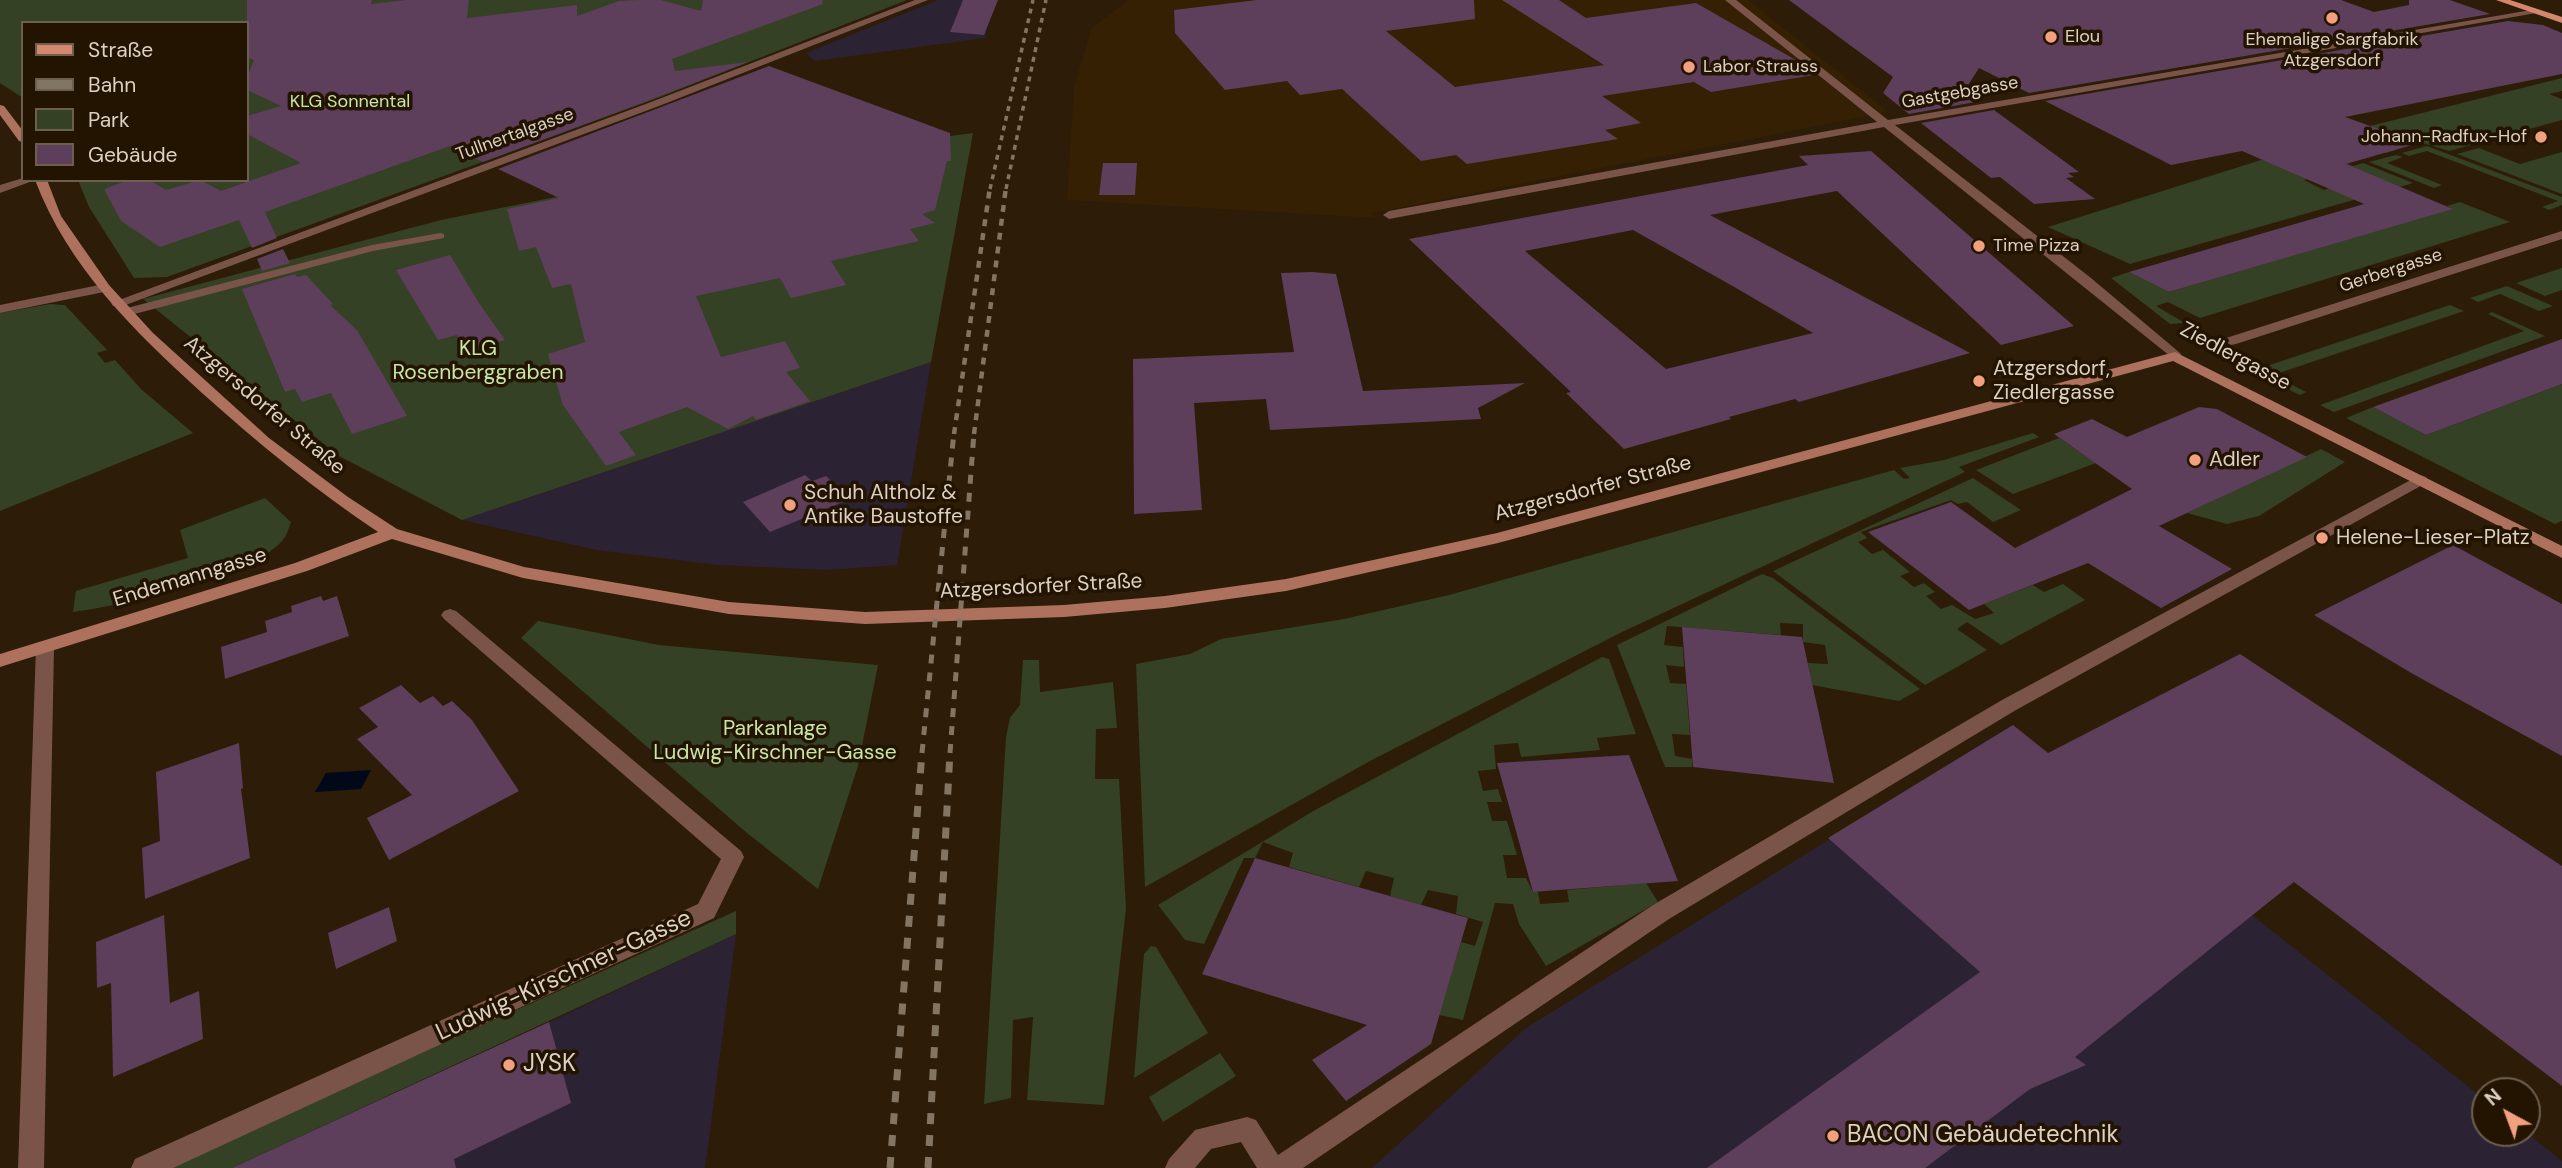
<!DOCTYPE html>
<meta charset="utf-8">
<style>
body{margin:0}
#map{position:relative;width:2562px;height:1168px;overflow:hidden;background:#2d1c07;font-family:"DM Sans",sans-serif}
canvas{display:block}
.legend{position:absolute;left:21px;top:21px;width:228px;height:161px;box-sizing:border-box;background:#231301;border:2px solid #6d5f4f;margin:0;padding:9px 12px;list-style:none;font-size:21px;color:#dcd1c4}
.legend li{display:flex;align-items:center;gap:14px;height:35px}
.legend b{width:35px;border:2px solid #6d5f4f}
.north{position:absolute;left:2471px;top:1077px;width:70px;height:70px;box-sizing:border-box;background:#231301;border:2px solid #6d5f4f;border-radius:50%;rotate:319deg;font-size:19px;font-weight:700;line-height:28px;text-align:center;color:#dcd1c4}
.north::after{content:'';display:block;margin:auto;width:24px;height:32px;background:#f2a17e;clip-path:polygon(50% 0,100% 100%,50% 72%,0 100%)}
</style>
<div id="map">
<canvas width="2562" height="1168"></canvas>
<ul class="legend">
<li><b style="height:9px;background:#d5876e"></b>Straße</li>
<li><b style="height:9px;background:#837564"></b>Bahn</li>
<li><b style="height:19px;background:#344124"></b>Park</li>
<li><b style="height:19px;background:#5d3e5b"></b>Gebäude</li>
</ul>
<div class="north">N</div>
</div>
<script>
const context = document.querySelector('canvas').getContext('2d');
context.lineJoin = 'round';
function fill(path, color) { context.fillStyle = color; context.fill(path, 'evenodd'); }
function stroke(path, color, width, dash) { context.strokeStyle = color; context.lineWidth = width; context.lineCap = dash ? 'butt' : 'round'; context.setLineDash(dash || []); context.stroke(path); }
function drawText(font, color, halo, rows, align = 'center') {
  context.font = font + ' "DM Sans",sans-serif'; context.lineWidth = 7; context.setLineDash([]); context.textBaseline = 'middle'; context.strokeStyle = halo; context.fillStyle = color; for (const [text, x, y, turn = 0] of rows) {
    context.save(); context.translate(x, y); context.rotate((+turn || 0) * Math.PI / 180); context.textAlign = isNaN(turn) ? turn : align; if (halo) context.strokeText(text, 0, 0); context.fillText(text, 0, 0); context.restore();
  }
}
const commercial = new Path2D(`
 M938 0H993L985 38 815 61 806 53Z
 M931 362 897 565 827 570 718 565 597 550 462 520Z
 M2013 725 2485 1100V1133H2527L2562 1161V1168H1372L1526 1028Z
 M736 934 705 1168H230L539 1027Z`);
const built = new Path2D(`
 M1128 0H1748L1888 112 1372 213 1376 218 1067 200 1074 87 1091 29Z`);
const green = new Path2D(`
 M0 0H907L655 99 167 277 134 278 89 207 78 180H247V23H23V98L0 83Z
 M2562 78V91L2549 94 2562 99V120L2449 151 2391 133 2378 137 2384 145 2396 150 2386 153 2366 145 2345 163 2353 166 2363 163 2413 183 2369 196 2322 175 2304 180 2324 190 2337 186 2364 197 2130 264 2048 227 2366 127Z
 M973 133 931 362 462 520 339 456 143 299 441 220 675 173Z
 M2427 146 2562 197V205L2549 210 2542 207 2558 201 2427 151 2409 156 2402 153Z
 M2479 148 2520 164 2562 152V194L2457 154Z
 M2396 155 2403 157 2387 163 2442 185 2434 188 2369 162Z
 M2460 202 2510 222 2200 318 2168 302 2156 306 2185 323 2170 324 2111 278 2129 272 2169 292 2451 209 2447 206Z
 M2562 268V290L2545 296 2516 283Z
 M2507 286 2553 306 2539 311 2500 294 2478 302 2470 298Z
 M50 304 65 305 107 350 97 353 105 363 115 360 141 389 193 433 0 511V313Z
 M2450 305 2464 311 2273 375 2306 392 2300 395 2252 371Z
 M2492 312 2545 336 2334 412 2320 405 2524 331 2488 314Z
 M2562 384V521L2555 524 2346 418 2373 407 2426 435Z
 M2033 433 2039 437 1959 467 1965 472 1620 633 1370 761 1145 887 1136 664 1190 654 1221 639 1344 619 1449 595 1894 470 1904 479 1910 478 1900 468 1944 460Z
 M2059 438 2096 463 2013 494 1976 470Z
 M2321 449 2345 462 2259 516 2227 524 2187 513Z
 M1973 478 2021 510 1993 522 1967 502 1958 504 1951 500 1861 532 1867 538 1858 542 1872 554 1883 550 1910 572 1900 576 1914 587 1924 583 1935 592 1926 596 1941 609 1952 605 1975 619 1994 613 1984 604 2033 585 2044 592 2063 584 2085 600 2001 645 1967 622 1957 629 1987 650 1925 685 1773 571Z
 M265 498 291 522C289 526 288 533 285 537 259 576 119 606 73 612L76 591 188 558 180 530Z
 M1762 574 1773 578 1920 689 1899 701 1812 685 1808 663 1828 664 1825 645 1803 642V624L1780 623 1781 635 1667 626 1664 645 1683 647 1684 667 1666 665 1670 683 1686 684 1690 735 1672 734 1675 756 1692 759V767H1665L1617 645Z
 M538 621 659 645 878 665 858 766 818 889 747 833 521 638Z
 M1602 657 1609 659 1636 734 1597 738 1600 750 1521 757 1518 743 1494 745 1496 769 1478 771 1483 791 1498 789 1502 802H1487L1492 821H1507L1517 855H1503L1507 878H1526L1533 892H1538L1540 904 1569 902 1567 890 1646 883 1658 902 1546 966 1519 924 1513 904 1495 903 1463 1020 1439 1015 1461 942 1475 946 1483 922 1456 914 1458 896 1428 890 1421 905 1390 896 1394 878 1366 871 1359 887 1289 867 1293 853 1263 842 1255 858H1244L1204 944 1185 940 1158 905 1315 810Z
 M1023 660H1039L1040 692 1113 682 1117 728 1096 729 1095 779H1119L1126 909 1104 1105 1027 1100 1033 1017 1013 1020 1011 1098 984 1104 1006 737 1010 718 1020 705Z
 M736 911V934L232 1168H166Z
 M1151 946 1156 947 1208 1033 1134 1078 1144 954Z
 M1220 1053 1236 1076 1163 1122 1149 1097Z`);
const water = new Path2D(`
 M371 770 361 789 315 792 326 773Z`);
const building = new Path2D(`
 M247 0H372L371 4 407 0H469L467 18 577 5V16L619 1 638 0H661L701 11 703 0H822L823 4 672 59 675 71 748 62 650 100 483 162 450 146 265 212 277 238 252 248 239 220 160 247 121 221 104 189 128 180H149L166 190 200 180 221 191 301 163 247 134V116L281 106 247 90V78L254 60 247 57Z
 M963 0H998L984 35 950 32Z
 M1257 0H1474L1475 19 1386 31 1455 87 1604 65 1502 0H1559L1586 18 1696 3 1794 59 1814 75 1711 92 1694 82 1602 96 1641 123 1605 130 1618 139 1467 164 1456 155 1421 161 1342 89 1300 95 1287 81 1225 90 1175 33 1174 10Z
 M1789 0H2341L2374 12 2409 5V0H2450L2490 14 2029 93 1979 68 1965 90 1981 101 1909 114 1883 93 1893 77Z
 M2508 21 2543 25 2562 33V74L2345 117 2419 143 2346 164 2453 209 2169 292 2129 272 2364 204 2242 151 2171 165 2045 101Z
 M769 66 950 133 951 161H947L935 210 922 214 935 223 910 229 919 241 831 261 846 285 791 298 780 278 696 296 721 357 785 341 800 368 786 372 810 401 756 420 753 416 728 429 687 407 619 432 636 455 606 466 563 405 548 354 585 342 571 284 552 288 536 247 519 251 507 209 559 198 498 169Z
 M1994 110 2079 172 2068 173 2074 177 2066 178 2095 199 2034 204 2000 177 1991 178 1921 123Z
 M1871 151 2074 326 2001 345 1837 191 1710 215 1970 353 1799 402 1795 399 1729 417 1731 419 1624 449 1566 393 1571 392 1409 239 1808 165 1799 156ZM1633 230 1736 288 1813 333 1666 369 1525 251Z
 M1103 163H1137L1135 195H1099Z
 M283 249 290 263 262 271 257 259Z
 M450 255 479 303 505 340 467 351 457 335 438 340 396 270Z
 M1312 272 1336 274 1363 391 1525 383 1478 408 1481 419 1270 430 1266 399 1194 403 1202 510 1134 514 1133 359 1294 352 1281 273Z
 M295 274 297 277 306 275 333 304 330 305 357 330 407 416 352 434 331 393 302 402 295 389 285 392 242 289Z
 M2562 339V384L2426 435 2373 407Z
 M2199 407 2217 409 2307 457 2159 526 2232 569 2161 608 2088 563 1969 610 1868 532 1951 502 2015 548 2132 489 2054 434 2092 419 2127 437Z
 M805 475 812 481 826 476 850 499 770 532 743 502Z
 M2453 545 2562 604V756L2413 674 2314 615Z
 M321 596 323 601 337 596 349 636 225 679 221 647 267 632 265 621 292 612 291 606Z
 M1682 627 1802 637 1834 783 1693 767Z
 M2240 654 2562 866V1086L2294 882 2075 1057 2086 1065 2030 1089 1925 1168H1707L1980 972 1828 838 2013 725 2048 753Z
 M401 685 420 703 433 696 443 706 452 701 472 720 519 791 389 860 367 818 412 795 357 739 378 727 359 708Z
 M239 743 243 788 241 789 250 858 145 899 142 848 160 841 156 772Z
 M1629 755 1678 881 1533 892 1497 763Z
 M1255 858 1468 918 1431 1044 1346 1101 1312 1060 1367 1025 1202 974Z
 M389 907 397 941 336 969 328 933Z
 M164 915 170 1003 199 991 203 1039 113 1077 111 983 97 988 96 942Z
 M549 1022 571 1103 454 1159 456 1168H232Z`);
const lane = new Path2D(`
 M440 233 444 234V238L373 251 127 316 121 312 123 309 372 245Z`);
const street = new Path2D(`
 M915 0H928L659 106 123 306H113L111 303 651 102Z
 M1725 0H1736L1888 120 2537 9 2542 12 1895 125 2091 278 2180 353 2182 356 2175 360 1884 127 1389 219 1383 215 1389 211 1877 122Z
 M23 178 35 180 0 193V185Z
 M2562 231V239L2236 344 2231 345 2224 341 2226 338Z
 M104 284 111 288 109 291 0 313V305Z
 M2420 475 2426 477 2428 480 2426 483 2016 710 1669 919 1303 1168H1257L1241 1142 1211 1149 1195 1168H1165L1169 1159 1195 1130 1247 1117 1256 1120 1278 1155 1653 905 2002 700Z
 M450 609 456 611 741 851 744 857 714 918 173 1168H131L135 1159 698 904 721 859 444 619 441 615 444 611Z
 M45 641 54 647 44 1168H18L36 647Z`);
const secondary = new Path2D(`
 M0 105 4 106 23 131V142L19 141 0 115Z
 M35 180H47L61 216 109 285 153 333 269 438 348 497 397 529 524 567 729 602 865 612 1064 605 1165 596 1286 579 1497 533 2175 352 2562 546V558L2173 361 1498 543 1286 591 1165 608 1064 617 865 624 729 614 523 578 392 539 307 571 0 667V654L295 563 378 532C315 490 258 443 202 393 134 331 68 267 35 180Z`);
const primary = new Path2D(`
 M2496 0H2510L2562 17V23Z`);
const railFar3 = new Path2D(`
 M990 189 1033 0
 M1006 189 1046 0`);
const railFar2 = new Path2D(`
 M954 434 990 187
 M974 434 1006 187`);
const railFar1 = new Path2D(`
 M922 753 954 432
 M950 753 974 432`);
const rail = new Path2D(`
 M890 1168 922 752
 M928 1168 950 752`);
const markers = [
 [2332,18,7,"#f2a17e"],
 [2051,37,7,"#f2a17e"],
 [1689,67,7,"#f2a17e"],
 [2541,137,7,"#f2a17e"],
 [1979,246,7,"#f2a17e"],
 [1979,381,7,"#f2a17e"],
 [2195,460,7,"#f2a17e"],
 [790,505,7,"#f2a17e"],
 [2322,538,7,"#f2a17e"],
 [509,1065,7,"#f2a17e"],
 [1833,1136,7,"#f2a17e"]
];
const farPoinames = [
 ["Elou",2065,37],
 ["Ehemalige Sargfabrik",2332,40,"center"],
 ["Atzgersdorf",2332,61,"center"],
 ["Labor Strauss",1703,67],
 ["Johann-Radfux-Hof",2527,137,"right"],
 ["Time Pizza",1993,246]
];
const farStreetnames = [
 ["Gastgebgasse",1960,93,-10],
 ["Tullnertalgasse",515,135,-20],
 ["Gerbergasse",2391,271,-18]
];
const farParknames = [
 ["KLG Sonnental",350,102]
];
const parkNames = [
 ["KLG",478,349],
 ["Rosenberggraben",478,373],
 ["Parkanlage",775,729],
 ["Ludwig-Kirschner-Gasse",775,753]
];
const streetNames = [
 ["Ziedlergasse",2235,357,28],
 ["Atzgersdorfer Straße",264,406,40],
 ["Atzgersdorfer Straße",1593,489,-15],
 ["Endemanngasse",190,578,-17],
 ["Atzgersdorfer Straße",1041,587,-3]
];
const poiNames = [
 ["Atzgersdorf,",1993,369],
 ["Ziedlergasse",1993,393],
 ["Adler",2209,460],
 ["Schuh Altholz &",804,493],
 ["Antike Baustoffe",804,517],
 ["Helene-Lieser-Platz",2336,538]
];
const nearStreetnames = [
 ["Ludwig-Kirschner-Gasse",564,976,-25]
];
const nearPoinames = [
 ["JYSK",523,1065],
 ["BACON Gebäudetechnik",1847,1136]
];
fill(commercial, '#2b2333');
fill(built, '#352004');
fill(green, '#344124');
fill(water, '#00081a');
fill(building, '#5d3e5b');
fill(lane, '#7a5448');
fill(street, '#7a5448');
fill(secondary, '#ad715d');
fill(primary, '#d5876e');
stroke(railFar3, '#837564', 3.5, [5, 5]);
stroke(railFar2, '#837564', 4.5, [7, 7]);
stroke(railFar1, '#837564', 5, [9, 9]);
stroke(rail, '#837564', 7, [11, 11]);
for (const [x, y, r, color] of markers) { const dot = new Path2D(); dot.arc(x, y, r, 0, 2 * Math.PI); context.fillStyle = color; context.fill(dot); stroke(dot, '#231301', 2.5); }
drawText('18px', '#dcd1c4', '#231301', farPoinames, 'left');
drawText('18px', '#dcd1c4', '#231301', farStreetnames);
drawText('18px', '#c8e6a5', '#231301', farParknames);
drawText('21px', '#c8e6a5', '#231301', parkNames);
drawText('21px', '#dcd1c4', '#231301', streetNames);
drawText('21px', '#dcd1c4', '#231301', poiNames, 'left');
drawText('24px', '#dcd1c4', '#231301', nearStreetnames);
drawText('24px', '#dcd1c4', '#231301', nearPoinames, 'left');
</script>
